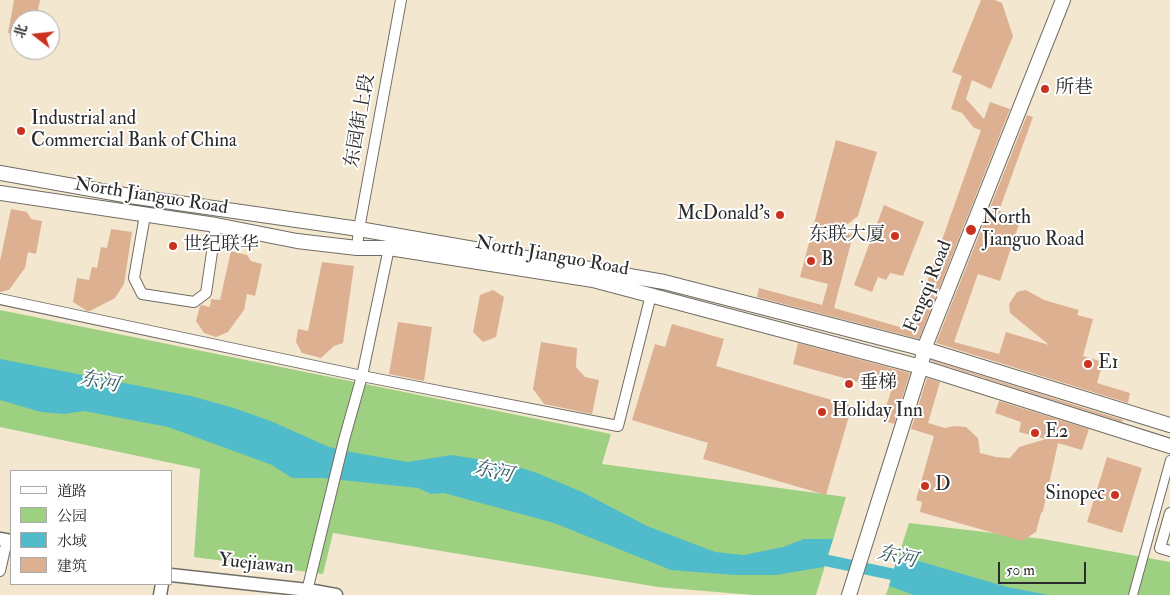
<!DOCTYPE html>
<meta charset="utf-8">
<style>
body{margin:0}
#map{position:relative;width:1170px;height:595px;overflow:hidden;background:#f4e7d0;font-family:"IM FELL Double Pica","Noto Serif SC",serif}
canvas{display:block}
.legend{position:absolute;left:10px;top:470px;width:162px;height:115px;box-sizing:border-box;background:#fff;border:1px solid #aaa;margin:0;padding:6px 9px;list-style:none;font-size:15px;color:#2b2b2b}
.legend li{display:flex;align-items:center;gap:10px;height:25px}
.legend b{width:25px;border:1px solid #aaa}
.north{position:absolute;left:10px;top:10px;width:50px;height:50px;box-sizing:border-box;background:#fff;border:1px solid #aaa;border-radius:50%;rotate:286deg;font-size:14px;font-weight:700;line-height:20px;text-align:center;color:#2b2b2b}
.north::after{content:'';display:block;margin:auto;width:18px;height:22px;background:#c8321e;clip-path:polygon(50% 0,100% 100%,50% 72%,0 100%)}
.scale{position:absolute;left:998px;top:562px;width:88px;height:22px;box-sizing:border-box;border:2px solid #2b2b2b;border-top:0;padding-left:6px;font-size:15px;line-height:18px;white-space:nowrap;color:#2b2b2b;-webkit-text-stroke:4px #fff;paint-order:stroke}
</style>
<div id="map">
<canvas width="1170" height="595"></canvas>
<ul class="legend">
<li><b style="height:6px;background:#fff"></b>道路</li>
<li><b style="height:14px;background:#9dd080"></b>公园</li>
<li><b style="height:14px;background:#50bccb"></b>水域</li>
<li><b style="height:14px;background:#ddb092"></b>建筑</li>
</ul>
<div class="north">北</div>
<div class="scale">50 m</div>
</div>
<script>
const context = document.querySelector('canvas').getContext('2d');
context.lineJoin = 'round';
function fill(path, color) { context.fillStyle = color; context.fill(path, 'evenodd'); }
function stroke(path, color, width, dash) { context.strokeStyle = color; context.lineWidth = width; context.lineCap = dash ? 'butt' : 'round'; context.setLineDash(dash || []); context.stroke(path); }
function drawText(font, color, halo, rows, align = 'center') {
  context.font = font + ' "IM FELL Double Pica","Noto Serif SC",serif'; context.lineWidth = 4; context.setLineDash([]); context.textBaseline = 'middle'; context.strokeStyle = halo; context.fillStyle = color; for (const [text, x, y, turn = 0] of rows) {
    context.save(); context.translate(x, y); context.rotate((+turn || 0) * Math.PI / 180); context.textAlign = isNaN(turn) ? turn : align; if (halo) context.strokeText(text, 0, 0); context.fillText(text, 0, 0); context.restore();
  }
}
const green = new Path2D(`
 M0 310 611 434 602 464 846 497 816 595H752L658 587 333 533 323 574 194 557 200 469 0 427Z
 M909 523 1043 539 1170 562V595H886Z`);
const water = new Path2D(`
 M0 359 191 396 234 408 273 422 329 447 351 452 408 462 451 455 509 464 537 473 582 492 647 526 715 552 744 555 783 547 804 539H833L824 567 776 575H734L671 570 554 523 444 493 431 494 418 488 322 478H292L272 465 168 427 84 411 64 414 41 412 0 400Z
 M898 555 1007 587 1049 595H914L889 586Z`);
const canal = new Path2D(`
 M810 557 910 578`);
const building = new Path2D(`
 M14 0H40L36 20H20V36L8 33Z
 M981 0H995L1002 3 1013 36 991 89 972 80 966 99 984 119 990 102 1010 109 919 339 757 297 759 288 822 305 828 284 800 277 836 140 877 152 858 216 839 231 853 235 834 308 910 330 981 130 974 128 962 113 951 109 962 76 952 72Z
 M1027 115 1033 117 999 211 1021 218 1000 281 978 274 954 342 999 354 1006 332 1049 345 1010 313 1009 304 1017 292 1026 290 1044 300 1079 310 1077 315 1093 319 1083 356 1103 362 1097 383 1130 393 1128 403 936 343Z
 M884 205 924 222 903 276 890 273 886 280 878 277 872 292 854 285Z
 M11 209 27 212 31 219 42 221 36 254 28 252 25 268 9 290 0 292V261Z
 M111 229 132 232 124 284 115 298 90 311H87L73 302 77 278 89 280 92 267 97 268 101 247 107 248Z
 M231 251 247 255 251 261 262 264 255 296 247 294 244 310 228 332 216 337 204 333 196 321 200 306 202 305 210 307 211 299 220 300Z
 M322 262 354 266 343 343 334 346 321 358 302 353 296 342 298 329 308 331Z
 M493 290 504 297 496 337 483 342 473 332 480 295Z
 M398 322 432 327 424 381 389 374Z
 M672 324 724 339 716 366 852 406 826 495 703 459 708 443 632 420 655 344 665 347Z
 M541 342 577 348 576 367 585 377 599 380 592 414 544 404 533 389Z
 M798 343 910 373 894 424 882 420 891 391 793 364Z
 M931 360 1123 420 1122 422 931 361Z
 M927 378 940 382 928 423 945 428 954 426 966 427 978 438 980 453 996 457 1010 458 1019 447 1046 439 1019 432 1021 422 995 413 999 401 1089 429 1082 450 1058 443 1043 511 1041 513 1036 532 1022 541 920 512 922 502 916 500 934 436 911 429Z
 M1107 457 1142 468 1122 533 1087 522Z`);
const pedestrian = new Path2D(`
 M1133 595 1170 460`);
const minor = new Path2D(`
 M145 215 134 278 142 294 194 302 206 293 216 225
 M357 248 359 229 401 0
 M0 299 362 376 618 426 651 295
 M1170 513 1160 548 1170 551
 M0 571 7 540
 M306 595 344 440 362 376 389 248`);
const tertiary = new Path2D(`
 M0 539 11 541
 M171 575 308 590 336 595
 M160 595 162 584`);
const secondary = new Path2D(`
 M0 173 130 196 359 229 664 282 924 349 1170 425
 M0 193 216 225 297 241 357 248H389L593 280 921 367 1170 446
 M849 595 921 367 924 349 1063 0`);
const markers = [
 [1045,89,5,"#c8321e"],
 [21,131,5,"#c8321e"],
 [780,215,5,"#c8321e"],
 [971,230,6,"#c8321e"],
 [895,236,5,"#c8321e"],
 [173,246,5,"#c8321e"],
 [811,261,5,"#c8321e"],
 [1088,364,5,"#c8321e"],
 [849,384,5,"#c8321e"],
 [822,412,5,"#c8321e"],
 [1035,433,5,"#c8321e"],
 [925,486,5,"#c8321e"],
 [1115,495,5,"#c8321e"]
];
const poiNames = [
 ["所巷",1055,89],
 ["Industrial and",31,120],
 ["Commercial Bank of China",31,142],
 ["McDonald's",770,215,"right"],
 ["North",982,219],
 ["Jianguo Road",982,241],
 ["东联大厦",885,236,"right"],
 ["世纪联华",183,246],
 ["B",821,261],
 ["E1",1098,364],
 ["垂梯",859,384],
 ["Holiday Inn",832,412],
 ["E2",1045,433],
 ["D",935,486],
 ["Sinopec",1105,495,"right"]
];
const streetNames = [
 ["东园街上段",361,121,-80],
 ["North Jianguo Road",151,197,9],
 ["North Jianguo Road",552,257,10],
 ["Fengqi Road",929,287,-68],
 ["Yuejiawan",256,565,6]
];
const waterNames = [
 ["东河",99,383,11],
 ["东河",493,473,12],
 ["东河",897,558,13]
];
fill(green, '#9dd080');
fill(water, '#50bccb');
stroke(canal, '#50bccb', 12);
fill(building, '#ddb092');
stroke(pedestrian, '#716d65', 10);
stroke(minor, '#716d65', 12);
stroke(tertiary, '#716d65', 15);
stroke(secondary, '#716d65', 16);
stroke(pedestrian, '#fff', 8);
stroke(minor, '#fff', 10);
stroke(tertiary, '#fff', 12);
stroke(secondary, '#fff', 14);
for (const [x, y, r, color] of markers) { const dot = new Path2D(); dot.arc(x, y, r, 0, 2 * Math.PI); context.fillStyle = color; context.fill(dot); stroke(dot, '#fff', 2); }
drawText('19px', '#2b2b2b', '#fff', poiNames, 'left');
drawText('19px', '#2b2b2b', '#fff', streetNames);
drawText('italic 20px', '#385e63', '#fff', waterNames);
</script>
